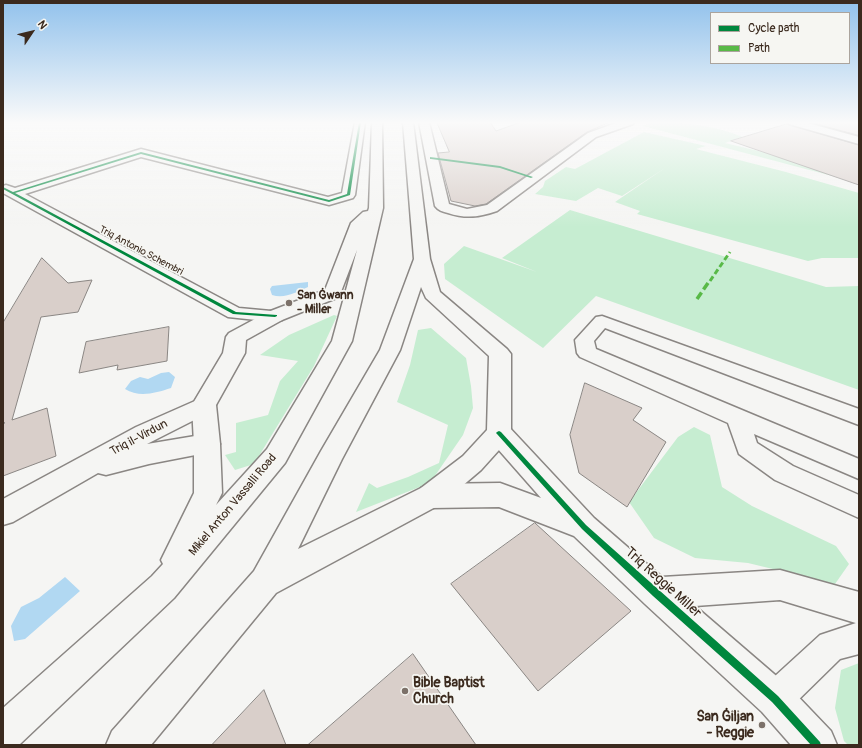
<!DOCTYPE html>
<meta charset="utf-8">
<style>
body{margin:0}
#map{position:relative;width:862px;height:748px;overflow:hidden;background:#f5f5f3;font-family:Pangolin,sans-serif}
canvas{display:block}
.frame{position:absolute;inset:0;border:4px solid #3b2a1e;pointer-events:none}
.legend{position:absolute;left:710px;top:12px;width:140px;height:52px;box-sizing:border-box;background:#f6f6f2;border:1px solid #aba49d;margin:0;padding:5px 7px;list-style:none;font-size:12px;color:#3b2a1e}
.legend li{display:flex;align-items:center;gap:8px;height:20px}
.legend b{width:20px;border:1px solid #aba49d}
.north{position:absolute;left:12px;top:12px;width:40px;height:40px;-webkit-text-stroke:3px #f6f6f2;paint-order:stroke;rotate:55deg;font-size:11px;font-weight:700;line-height:16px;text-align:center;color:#3b2a1e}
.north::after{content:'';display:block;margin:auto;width:14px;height:18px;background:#3b2a1e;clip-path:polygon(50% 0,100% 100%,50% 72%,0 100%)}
</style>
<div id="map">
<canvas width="862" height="748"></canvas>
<div class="frame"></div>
<ul class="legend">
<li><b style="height:5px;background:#00873e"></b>Cycle path</li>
<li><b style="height:5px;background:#58b947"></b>Path</li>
</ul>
<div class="north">N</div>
</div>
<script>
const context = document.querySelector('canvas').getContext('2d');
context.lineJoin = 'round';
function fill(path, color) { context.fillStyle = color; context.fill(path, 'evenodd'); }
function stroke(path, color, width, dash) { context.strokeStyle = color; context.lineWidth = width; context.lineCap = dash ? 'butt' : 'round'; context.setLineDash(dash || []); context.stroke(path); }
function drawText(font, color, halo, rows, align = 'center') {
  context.font = font + ' Pangolin,sans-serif'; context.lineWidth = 3.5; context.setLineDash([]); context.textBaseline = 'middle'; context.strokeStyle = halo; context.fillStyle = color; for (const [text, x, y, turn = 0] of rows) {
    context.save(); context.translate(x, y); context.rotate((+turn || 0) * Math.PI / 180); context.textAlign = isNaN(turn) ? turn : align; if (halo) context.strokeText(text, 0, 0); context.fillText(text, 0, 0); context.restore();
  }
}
const green = new Path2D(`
 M651 122C682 122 714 125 743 137L725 143 763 152 774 149 764 145 812 131 859 145 852 169 832 176 643 126Z
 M644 132 706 146 696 149 786 172 859 193V258H822L808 261 637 214 640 211 615 202 665 168 622 196 598 188 576 201 535 194 543 187 545 181 566 167 575 169Z
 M570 210 826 287 859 286V390L596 296 543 348 445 279 444 264 464 246 537 272 502 258Z
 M334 315 337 316 314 366 254 464 235 470 225 455 236 452V423L268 415 280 381 298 361 260 355 289 335Z
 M431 328 466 358 471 386 473 408 463 435 430 483 356 512 369 483 377 488 408 477 439 463 448 425 397 402 410 365 418 330Z
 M694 427 710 435 722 487 752 506 836 546 849 564 835 584 748 563 695 558 654 538 629 502 678 437Z
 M859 663V745H848L844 741 835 708 841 670Z`);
const water = new Path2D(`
 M308 282V287C297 292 285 299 272 295L270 289 272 286Z
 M169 372 175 377 171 388C156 393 139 398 125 389L131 381 140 377 148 379 161 373Z
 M65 577 80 591 25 639 14 641 11 626 21 607 39 598Z`);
const building = new Path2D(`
 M437 122H490L496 131 521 122H610L587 132 486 204 475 206 451 201 438 153 449 152Z
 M809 122H859V135Z
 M787 124 859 145V185L731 141Z
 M42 258 68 283 92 280 78 312 41 317 12 420 47 408 56 456 3 476V423H5L3 422V323Z
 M169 327 167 361 117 370 118 365 79 373 86 342Z
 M585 383 642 408 633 420 666 442 627 507 579 473 570 435Z
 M535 523 631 611 538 691 451 584Z
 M413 654 476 745H308Z
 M264 690 286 745H212Z`);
const service = new Path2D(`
 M602 316 859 409V425L605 328 594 341 596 349 859 459V479L754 434 757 443 793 466 859 495V518L775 480 739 454 728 423 580 357 577 353 575 340 596 317Z
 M859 622V654L840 659 787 711 775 716 763 711 758 699 763 687 820 635Z`);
const minor = new Path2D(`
 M355 122H365L355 195 353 198 329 205 141 157 25 194 239 308 282 312 285 316 282 320 275 322 228 317 3 193V186L6 185 15 188 141 149 328 197 342 193Z
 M419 122H429L449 204 467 209 487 205 588 133 619 122H634L633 124 596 137 497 211C480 217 466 219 448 213 443 212 438 210 435 206Z
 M788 122H804L859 137V144L789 124Z
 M204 397 212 399 216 405 212 411 147 444 207 434 216 437 220 444 216 451 149 464 106 475 98 473 13 522 3 525V499L136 427Z
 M499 424 508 426 594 518 662 577 780 570 859 592V624L780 600 695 606 788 686 831 731 837 745H791L762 712 645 604 574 536 499 507 431 508 421 504 417 496 421 488 431 484 500 483 541 498 490 440 487 433 490 426Z`);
const trunk = new Path2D(`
 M372 122H382L383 208 352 341 285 463 174 598 19 745H3V708L152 576 163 564 161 560 194 493V444L192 405 223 353 226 337 229 333 268 312 325 290 351 223 363 212 368 211 369 208ZM357 250 332 341 267 449 216 505 222 493 220 444 216 405 245 353 246 340 282 320 339 297Z
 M403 122H413L430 259 440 292 507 349 511 354V433L508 440 481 470 441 504 276 593 151 745H106L112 731 254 571 321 451 380 350 414 259ZM421 287 426 298 489 356 487 430 463 456 421 488 298 549 342 459 400 350Z`);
const quietFar1 = new Path2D(`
 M710 281 730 252`);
const quiet = new Path2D(`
 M697 299 710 280`);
const cycleway = new Path2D(`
 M359 122H361L350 195 329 202 141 154 15 193 236 312 277 315V316L275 317 233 314 3 189V187L13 192 141 152 329 200 347 194Z
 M430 157 500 166 533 177 531 178 500 168 431 159H430Z
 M499 431 501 432 586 525 659 590 778 696 820 742 821 745H811L772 702 653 596 582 529 497 434 496 433 497 432Z`);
const markers = [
 [289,303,4,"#7c7169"],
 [405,691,4,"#7c7169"],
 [762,725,4,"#7c7169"]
];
const farStreetnames = [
 ["Triq Antonio Schembri",141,251,28]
];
const poiNames = [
 ["San Ġwann",297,296],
 ["- Miller",297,310]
];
const streetNames = [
 ["Triq il-Virdun",139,438,-28],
 ["Mikiel Anton Vassalli Road",233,505,-50]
];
const nearStreetnames = [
 ["Triq Reggie Miller",663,583,42]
];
const nearPoinames = [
 ["Bible Baptist",413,683],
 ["Church",413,699],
 ["San Ġiljan",754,717,"right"],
 ["- Reggie",754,733,"right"]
];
fill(green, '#c6edd1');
fill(water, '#b1d8f2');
fill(building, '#d9cfca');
stroke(building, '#8a8683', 1);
stroke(service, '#8a8683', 3);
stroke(minor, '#8a8683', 3);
stroke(trunk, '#8a8683', 3);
fill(service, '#f5f5f3');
fill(minor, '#f5f5f3');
fill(trunk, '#f5f5f3');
stroke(quietFar1, '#58b947', 3, [5.5, 3]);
stroke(quiet, '#58b947', 3.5, [8, 3.5]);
fill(cycleway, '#00873e');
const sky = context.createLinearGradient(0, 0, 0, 227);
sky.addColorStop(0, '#92c2ec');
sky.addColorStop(0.54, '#fafafa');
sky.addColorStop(1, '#fafafa00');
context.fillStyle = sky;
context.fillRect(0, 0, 862, 227);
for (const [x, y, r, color] of markers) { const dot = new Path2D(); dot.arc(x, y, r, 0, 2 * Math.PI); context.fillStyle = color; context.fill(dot); stroke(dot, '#f6f6f2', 1.5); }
drawText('10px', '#3b2a1e', '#f6f6f2', farStreetnames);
drawText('bold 12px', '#3b2a1e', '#f6f6f2', poiNames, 'left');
drawText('12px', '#3b2a1e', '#f6f6f2', streetNames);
drawText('14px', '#3b2a1e', '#f6f6f2', nearStreetnames);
drawText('bold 14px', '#3b2a1e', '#f6f6f2', nearPoinames, 'left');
</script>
